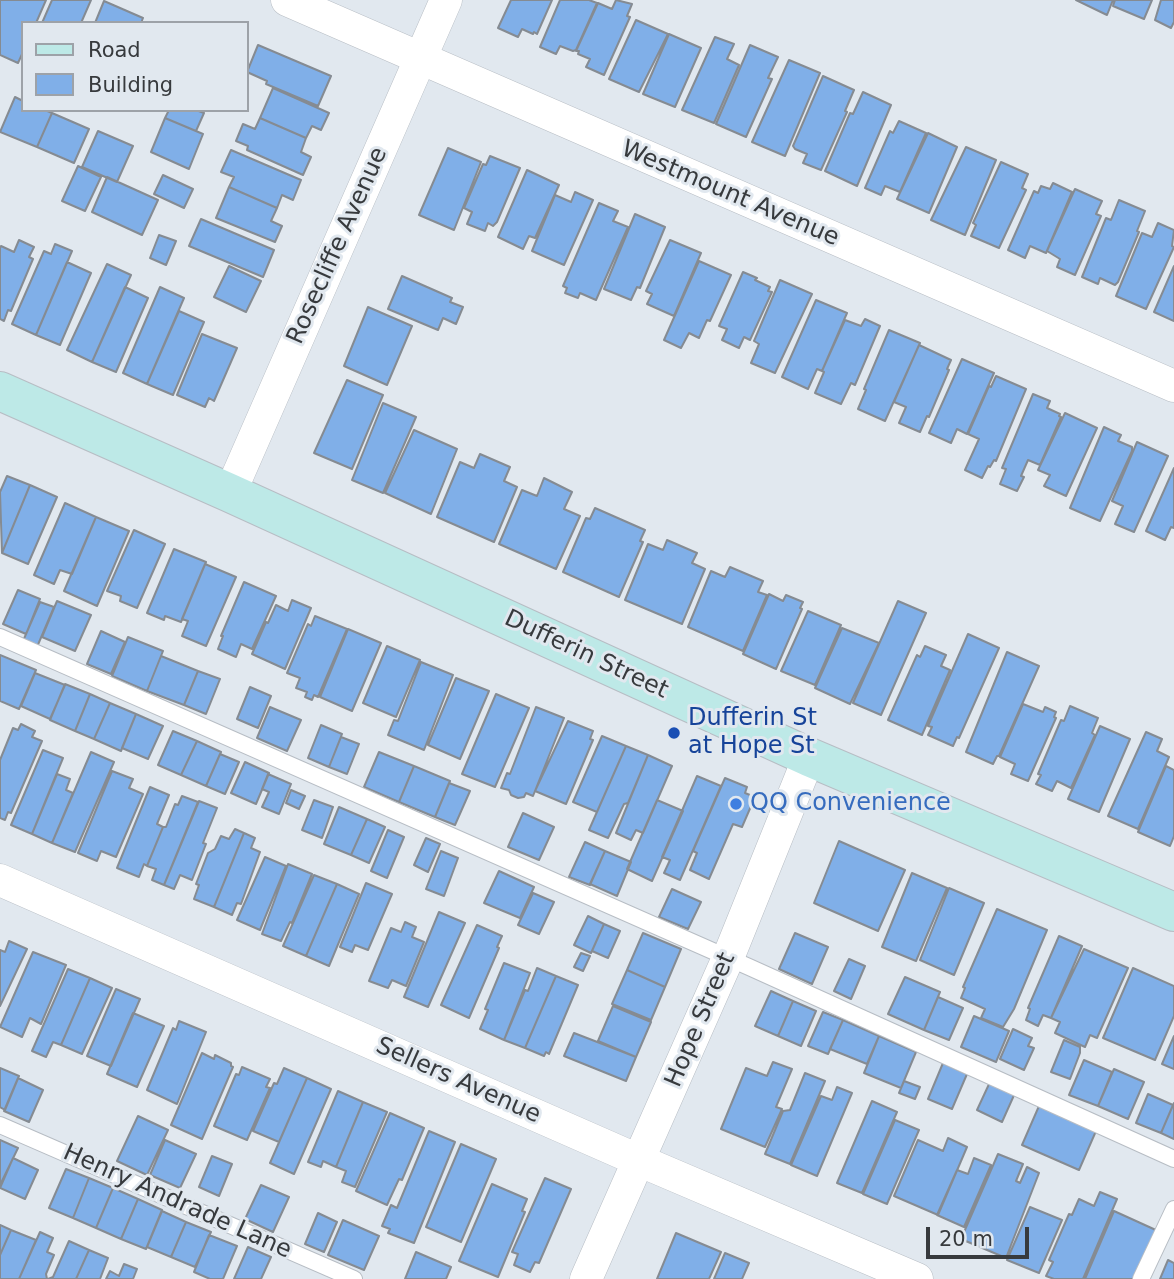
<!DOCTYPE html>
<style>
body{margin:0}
#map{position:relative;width:1174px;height:1279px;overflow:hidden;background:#e1e8ef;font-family:"DejaVu Sans",sans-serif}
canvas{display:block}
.legend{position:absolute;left:21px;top:21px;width:228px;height:91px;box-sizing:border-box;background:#e1e8ef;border:2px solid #9da2a8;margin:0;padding:9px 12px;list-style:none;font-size:21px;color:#373a3d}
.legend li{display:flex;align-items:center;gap:14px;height:35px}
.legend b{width:35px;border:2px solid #9da2a8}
.scale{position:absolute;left:926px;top:1227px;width:103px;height:32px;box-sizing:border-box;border:4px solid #373a3d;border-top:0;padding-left:9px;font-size:21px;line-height:24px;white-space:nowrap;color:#373a3d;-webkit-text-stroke:5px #e1e8ef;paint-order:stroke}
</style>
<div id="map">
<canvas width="1174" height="1279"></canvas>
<ul class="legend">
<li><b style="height:9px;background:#bde9e7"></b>Road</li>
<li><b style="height:19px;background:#80afe8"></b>Building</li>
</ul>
<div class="scale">20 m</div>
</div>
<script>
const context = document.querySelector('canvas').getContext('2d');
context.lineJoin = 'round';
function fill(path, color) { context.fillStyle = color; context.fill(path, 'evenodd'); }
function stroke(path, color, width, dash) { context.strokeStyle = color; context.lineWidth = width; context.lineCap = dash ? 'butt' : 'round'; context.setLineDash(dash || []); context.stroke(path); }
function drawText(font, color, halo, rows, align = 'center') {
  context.font = font + ' "DejaVu Sans",sans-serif'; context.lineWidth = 6; context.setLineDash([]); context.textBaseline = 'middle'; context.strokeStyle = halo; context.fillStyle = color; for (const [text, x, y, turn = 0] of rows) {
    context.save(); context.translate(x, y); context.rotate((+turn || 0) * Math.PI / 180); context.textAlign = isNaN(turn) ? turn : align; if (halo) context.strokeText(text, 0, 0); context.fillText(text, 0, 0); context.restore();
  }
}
const building = new Path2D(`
 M0 0H46L36 23H23V52L18 63 0 55Z
 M52 0H91L81 23H42Z
 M511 0H552L537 34 534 32 533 34 522 29 518 37 498 28Z
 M560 0H589L597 3 576 50 573 51 560 46 556 54 540 47Z
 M616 0 632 4 627 16 630 17 604 75 586 67 590 59 578 54 579 51H576L598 3 612 9Z
 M1076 0H1113L1107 15Z
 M1115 0H1152L1144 19 1113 6Z
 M1161 0H1174V22L1171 28 1155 20Z
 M104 1 143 18 141 23H95Z
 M636 20 668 34 639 92 609 79Z
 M669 34 701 48 675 107 643 94Z
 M715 37 734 44 727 59 739 65 714 123 682 110Z
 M258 45 331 76 318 106 266 84 267 81 247 72Z
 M750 45 778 57 768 78 772 79 746 137 716 124Z
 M789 60 820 73 785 156 752 142Z
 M823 76 854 90 845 111 847 112 821 170 803 163 807 154 795 149 793 146Z
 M273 88 329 113 321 130 312 126 306 138 260 118Z
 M863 92 891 105 857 186 825 171 850 113 853 114Z
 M15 97 23 101V110H45L52 113 37 147 0 132Z
 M169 110H196L204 113 196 131 165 118Z
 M52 113 89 129 74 163 37 147Z
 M165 118 203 134 189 169 151 152Z
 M260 118 306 138 301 152 311 157 303 175 247 150 248 146 236 141 243 124 255 129Z
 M899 121 926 133 900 192 885 186 881 195 865 188 890 131 893 133Z
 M98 131 133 146 117 182 82 167Z
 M928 133 957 147 929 213 897 199Z
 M966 147 996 160 965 235 931 220Z
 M448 148 481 162 454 230 419 215Z
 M231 150 301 180 293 200 282 195 277 208 229 187 234 177 221 172Z
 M490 156 520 168 497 222 493 226 488 223 485 231 467 224 472 212 464 208 483 164 486 165Z
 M1001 162 1028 174 1022 188 1026 190 999 248 971 236 976 225 973 223Z
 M78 166 101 177 85 211 62 201Z
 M527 170 559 185 535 238 529 236 523 249 498 237Z
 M163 175 193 189 184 208 154 194Z
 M107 177 158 200 142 235 92 212Z
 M1053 183 1072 192 1046 253 1030 246 1025 258 1008 250 1034 191 1038 193 1041 186 1050 189Z
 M229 187 277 208 271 221 282 226 275 242 216 218Z
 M1075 189 1102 201 1096 214 1101 216 1075 275 1057 267 1060 259 1047 251Z
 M575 192 593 200 564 265 532 251 555 195 571 202Z
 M1119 200 1145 211 1137 231 1139 232 1118 282 1115 285 1100 278 1098 284 1082 277 1106 218 1111 220Z
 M599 203 618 211 613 221 628 227 596 300 580 293 578 298 565 293 567 288 563 286Z
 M635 214 665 227 640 288 637 287 631 300 604 289Z
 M201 219 274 250 263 277 189 246Z
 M1158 223 1174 230 1172 246 1174 247 1146 309 1116 296 1142 233 1152 237Z
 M159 235 176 241 166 265 150 258Z
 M19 240 34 247 29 257 33 259 11 311 8 310 4 321 0 319V248L1 246 14 252Z
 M670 240 701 253 674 316 647 304 652 294 646 291Z
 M55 244 72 251 36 335 12 324 44 251 51 254Z
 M699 261 731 275 710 321 707 320 699 338 689 333 681 348 664 340Z
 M67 262 91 273 60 345 36 335Z
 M107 264 131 275 92 362 67 350Z
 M229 266 261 281 246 312 214 297Z
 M1174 266V321L1154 312Z
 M743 272 757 278 755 280 770 287 768 291 772 292 750 340 744 337 739 348 722 340 727 329 719 326Z
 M402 276 452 298 450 302 463 307 456 324 443 318 438 330 388 309Z
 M780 280 812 294 775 373 751 363 759 344 754 341Z
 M125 287 148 298 116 372 92 362Z
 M160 287 184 298 147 384 123 373Z
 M816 300 847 313 822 371 817 369 808 389 782 377Z
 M368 307 412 326 387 385 344 366Z
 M179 311 204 322 173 395 147 384Z
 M865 319 880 326 855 385 851 383 841 404 815 393 824 372 822 371 845 320 861 326Z
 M889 330 920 343 885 421 858 409 866 390 864 389Z
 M202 334 237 348 214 401 209 398 205 407 177 395Z
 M919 345 951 360 947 369 949 370 929 417 927 416 920 432 899 423 906 407 894 402Z
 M962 359 994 373 967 434 957 429 951 443 929 433Z
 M996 376 1026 389 996 461 994 460 990 467 988 466 982 478 965 470 979 439 968 434 989 386 991 387Z
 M347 380 383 395 352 469 314 453Z
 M1033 394 1050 401 1047 408 1060 414 1059 416 1061 417 1040 465 1028 460 1021 476 1024 477 1017 491 1000 484 1006 469 1002 468Z
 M383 403 416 417 383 493 352 480Z
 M1065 413 1097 428 1066 496 1044 486 1050 475 1038 470Z
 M1104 427 1121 435 1118 441 1132 447V451L1100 521 1070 508Z
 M414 430 457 449 431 514 385 493Z
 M1137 442 1168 456 1134 532 1115 524 1123 506 1112 501Z
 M480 454 510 467 504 481 517 487 494 542 437 517 460 462 474 468Z
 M1174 468V528L1171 527 1165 540 1146 531Z
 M7 476 30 485 2 553 0 492Z
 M544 478 572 492 564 509 580 516 556 569 499 544 522 490 537 496Z
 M30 485 57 497 28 564 2 553Z
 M65 503 96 517 72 574 60 570 54 584 34 575Z
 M595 508 645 530 640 541 643 542 619 597 563 572 586 518 590 519Z
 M96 517 129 531 97 606 64 591Z
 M134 530 165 544 137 608 120 601 121 596 107 591Z
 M667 540 697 553 692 563 705 569 682 624 625 600 648 544 663 550Z
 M174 549 206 562 181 622 165 616 164 620 147 613Z
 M205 564 236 577 206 646 182 636 188 621 182 619Z
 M730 567 763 581 758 592 767 595 743 651 688 627 711 571 725 577Z
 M244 582 276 596 252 649 241 644 236 657 218 649 223 636H221Z
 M18 590 40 599 26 634 3 624Z
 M769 594 783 601 786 595 803 602 800 608 802 609 776 669 743 654Z
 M292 600 311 608 285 669 252 654 266 622 268 623 276 605 288 611Z
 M57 601 91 615 75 651 42 637Z
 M898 601 926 613 881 715 853 703Z
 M40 602 54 607 37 647 23 641Z
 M808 611 841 625 815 685 781 671Z
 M315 616 347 629 318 697 314 695 312 700 305 697 307 692 296 688 300 678 287 673 308 624 311 626Z
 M842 628 879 643 850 704 815 688Z
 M348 629 381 643 352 711 320 697Z
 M101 631 125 642 111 674 87 664Z
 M968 634 999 648 959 738 957 737 953 746 928 735 932 727 928 726Z
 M128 637 163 651 147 691 112 676Z
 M387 646 420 660 396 717 363 703Z
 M925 646 946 655 941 666 950 670 922 735 888 720 917 655 920 657Z
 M1007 652 1039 666 999 756H997L993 764 966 752Z
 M0 655 36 670 19 709 0 701Z
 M161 656 198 671 184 705 147 691Z
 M421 662 453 675 424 750 388 735 394 720 398 721Z
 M198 671 220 679 206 714 184 705Z
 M35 673 65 685 50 719 21 706Z
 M456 678 489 691 460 759 428 745Z
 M65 684 90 694 75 731 50 720Z
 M250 687 271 696 258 728 237 719Z
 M90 694 110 703 94 739 75 731Z
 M496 694 529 708 495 787 462 774Z
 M110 703 136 714 121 751 94 739Z
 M1023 704 1043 712 1045 707 1056 712 1054 717 1056 718 1028 781 1011 774 1015 764 1000 757Z
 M1070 706 1098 718 1092 733 1095 735 1071 788 1057 781 1052 791 1036 784 1041 775 1038 774 1061 720 1064 721Z
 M270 707 301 720 287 751 257 738Z
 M536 707 564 718 533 796 526 793 524 797 518 798 511 795 509 790 501 788 507 773 510 774Z
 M136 714 163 726 148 759 122 748Z
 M568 721 593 731 590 739 593 740 566 804 535 791Z
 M21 724 35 731 32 737 42 741 11 813 8 812 5 820 0 818V760L13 728 18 730Z
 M321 725 342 734 329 767 308 758Z
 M1100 726 1130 739 1099 812 1068 799Z
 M173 731 197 741 181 775 158 765Z
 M1146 732 1162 739 1157 751 1169 757 1138 829 1108 816Z
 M602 736 626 746 597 812 573 802Z
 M341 737 359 744 347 774 329 767Z
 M197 741 221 752 206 786 181 775Z
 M626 746 648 755 628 803 624 804 608 838 589 830Z
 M43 750 63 758 32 834 11 825Z
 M91 752 114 762 75 852 52 843Z
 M379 752 414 766 399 802 364 787Z
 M220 754 239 762 225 794 206 786Z
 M648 755 672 766 643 833 636 830 631 840 616 833Z
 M245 762 269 773 256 804 231 793Z
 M414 766 450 781 435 817 399 802Z
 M1166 766 1174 770V836L1170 846 1138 832Z
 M112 771 133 779 129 788 143 794 116 857 101 851 97 861 78 853Z
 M57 774 70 779 66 790 73 793 52 843 32 834Z
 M268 774 291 784 279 814 262 807 269 792 262 789Z
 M697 776 721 786 680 880 664 873 670 860 662 857Z
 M725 778 747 787 745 793 755 797 742 827 733 824 709 879 690 870 697 853 693 851Z
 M449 783 470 791 455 825 435 817Z
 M150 787 169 795 157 824 163 827 147 866 144 864 139 877 117 868Z
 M291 790 305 796 299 809 286 803Z
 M182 796 198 802 164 885 152 880 156 869 147 866 163 827H166L175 804 178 805Z
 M314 800 333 807 322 838 302 830Z
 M657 800 683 811 652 881 627 869Z
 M199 801 217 808 203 843 206 844 192 880 180 875 174 889 164 885Z
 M339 807 367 819 351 855 324 844Z
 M523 813 554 827 539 860 508 847Z
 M367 819 385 827 369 863 351 855Z
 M235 829 244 833 214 907 194 899 199 885 196 884 208 853 215 849 221 836 229 839Z
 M388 830 404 837 387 878 371 871Z
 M244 833 255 838 251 848 260 852 241 904 237 903 232 915 214 907Z
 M426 838 440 844 428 872 414 865Z
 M839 841 905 870 878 931 814 903Z
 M585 842 605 851 590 885 569 877Z
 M441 851 458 858 444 896 426 889Z
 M605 851 631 862 617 896 590 884Z
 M265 857 286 866 260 930 237 920Z
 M288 864 312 874 292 923 290 922 281 941 262 934Z
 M499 871 534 887 520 918 484 903Z
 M912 873 947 888 916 961 882 947Z
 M314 875 337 884 306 956 283 946Z
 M366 883 392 894 368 950 355 945 352 952 340 947Z
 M337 884 359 894 329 966 306 956Z
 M949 888 984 903 954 975 920 960Z
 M672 889 701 902 688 929 659 917Z
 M533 893 554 902 539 934 518 925Z
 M997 909 1047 930 1014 1009 1003 1027 981 1018 985 1009 961 998 965 988 963 987Z
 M439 912 465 923 428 1007 404 997Z
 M588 916 604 924 591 953 574 945Z
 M405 922 416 927 412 937 424 942 406 986 392 980 388 988 369 981 391 928 401 932Z
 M604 924 620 931 608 958 592 951Z
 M477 925 502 936 497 947 499 948 469 1018 441 1005Z
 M643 933 681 949 665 987 627 970Z
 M795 933 828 947 812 984 779 969Z
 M1059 936 1082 946 1051 1018 1043 1015 1038 1026 1026 1020 1030 1009 1028 1008Z
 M9 941 27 949 0 1006V950L5 952Z
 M1084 949 1128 968 1097 1038 1090 1035 1085 1047 1055 1033 1060 1022 1051 1018Z
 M33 952 66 965 41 1024 30 1018 22 1037 0 1027Z
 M581 953 590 956 583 971 574 967Z
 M849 959 865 966 851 999 834 991Z
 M504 963 530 973 504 1040 480 1029 488 1010 485 1009Z
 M537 968 556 976 525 1048 504 1040 525 990 528 991Z
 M1133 968 1174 986V1016L1155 1060 1103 1038Z
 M68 969 90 978 61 1045 53 1042 46 1057 32 1051Z
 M627 970 665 987 651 1020 612 1004Z
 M556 976 578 985 549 1054 546 1052 544 1056 525 1048Z
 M905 977 940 992 924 1030 888 1014Z
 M90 978 112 988 82 1054 61 1045Z
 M116 989 140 999 111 1066 87 1056Z
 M771 991 793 1001 778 1036 755 1026Z
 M938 997 963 1008 949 1040 924 1030Z
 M793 1001 816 1011 801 1046 778 1036Z
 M613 1006 651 1022 636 1057 598 1041Z
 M823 1012 843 1020 828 1054 808 1046Z
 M133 1013 164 1026 137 1087 107 1074Z
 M974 1016 1009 1031 996 1062 961 1047Z
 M843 1020 879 1036 867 1064 830 1049Z
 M179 1021 206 1032 177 1104 147 1090 173 1028 176 1030Z
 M1013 1029 1032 1038 1028 1046 1034 1048 1024 1070 1000 1059Z
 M574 1033 636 1057 626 1081 564 1056Z
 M879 1036 916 1052 901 1088 864 1073Z
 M1174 1036V1069L1162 1064Z
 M1064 1040 1080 1047V1053L1070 1079 1051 1072Z
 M202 1053 214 1059 215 1055 231 1063V1066L233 1067 202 1139 171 1125Z
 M1084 1060 1112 1072 1098 1106 1069 1095Z
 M773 1062 792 1069 776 1107 782 1109 765 1147 721 1129 746 1068 767 1076Z
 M943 1063 967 1074 952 1109 928 1099Z
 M242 1067 270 1079 266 1087 270 1088 247 1140 214 1126 236 1074 239 1075Z
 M0 1068 19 1076 5 1110 0 1107Z
 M284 1068 307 1078 279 1142 253 1131 274 1083 277 1084Z
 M1114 1069 1144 1082 1128 1119 1098 1106Z
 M805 1073 825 1081 790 1164 765 1154 783 1111 790 1110Z
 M18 1078 43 1090 29 1122 4 1111Z
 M307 1078 331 1089 294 1174 270 1163Z
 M904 1081 920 1087 915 1099 899 1093Z
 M990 1082 1015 1093 1002 1122 977 1110Z
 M837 1087 852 1093 817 1176 791 1165 821 1096 832 1100Z
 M338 1091 363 1102 336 1167 323 1161 321 1167 308 1162Z
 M1148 1094 1173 1105 1161 1133 1136 1123Z
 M872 1101 897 1112 862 1193 837 1183Z
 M363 1102 387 1112 355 1187 342 1182 346 1171 336 1167Z
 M1174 1103V1139L1161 1133Z
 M1039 1106 1096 1131 1079 1170 1022 1145Z
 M390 1113 424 1128 402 1180 399 1179 387 1205 356 1191Z
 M138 1116 168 1130 147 1175 117 1161Z
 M895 1120 919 1130 887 1204 863 1194Z
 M429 1131 455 1142 414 1243 388 1233 390 1229 382 1226 391 1205 397 1208Z
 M948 1138 967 1147 938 1215 894 1196 918 1140 943 1151Z
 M0 1140 18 1148 0 1185Z
 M165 1140 196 1154 180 1188 150 1175Z
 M461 1144 496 1159 461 1242 426 1227Z
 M998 1154 1023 1164 1016 1181 1020 1183 1027 1167 1039 1173 1006 1258 961 1239Z
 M212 1156 232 1164 219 1196 199 1187Z
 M13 1158 38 1170 25 1199 0 1188Z
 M974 1158 991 1165 964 1227 937 1215 957 1170 968 1174Z
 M66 1169 89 1178 73 1218 49 1208Z
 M89 1178 113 1188 96 1228 73 1218Z
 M545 1178 571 1189 539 1263 535 1262 530 1272 514 1265 518 1254 512 1252Z
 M492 1184 527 1199 522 1211 525 1212 498 1277 459 1261Z
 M261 1185 289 1197 273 1232 245 1219Z
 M113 1188 138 1199 121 1239 96 1228Z
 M1100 1192 1117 1199 1083 1279H1054L1046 1276 1053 1262 1049 1260 1069 1214 1072 1215 1079 1199 1094 1206Z
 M138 1199 162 1210 146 1249 121 1239Z
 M1030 1207 1062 1220 1039 1273 1007 1260Z
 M162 1211 186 1222 171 1257 147 1247Z
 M1114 1211 1158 1231 1137 1279H1085Z
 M318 1213 337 1222 324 1252 305 1244Z
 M343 1220 379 1236 364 1270 328 1255Z
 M186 1222 211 1232 195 1267 171 1257Z
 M0 1225 11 1230 0 1255Z
 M11 1230 36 1240 19 1279H0V1255Z
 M40 1232 53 1238 47 1252 54 1255 46 1274 47 1279H19Z
 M676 1233 721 1252 709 1279H657Z
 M209 1235 237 1246 223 1279H210L194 1272Z
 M69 1241 89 1250 76 1279H48L53 1277Z
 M248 1247 271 1257 261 1279H234Z
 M89 1250 108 1258 100 1279H76Z
 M416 1252 451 1267 446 1279H405Z
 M725 1253 749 1263 742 1279H714Z
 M1168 1260 1174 1263V1279H1160Z
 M124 1264 137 1269 133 1279H106L110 1271 119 1276Z`);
const lane = new Path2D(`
 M0 637 749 967 1174 1159
 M0 1125 354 1279
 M1141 1279 1174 1209`);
const street = new Path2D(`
 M287 0 1174 386
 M230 493 446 0
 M0 880 638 1160 917 1279
 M586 1279 728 958 809 757`);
const secondary = new Path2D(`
 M0 391 230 493 809 757 1174 912`);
const markers = [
 [674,733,7,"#1a4fb4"],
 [736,804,7,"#3f7fe0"]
];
const streetNames = [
 ["Westmount Avenue",730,194,23],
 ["Rosecliffe Avenue",338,246,-66],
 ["Dufferin Street",586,655,25],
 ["Hope Street",701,1020,-67],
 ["Sellers Avenue",458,1081,24],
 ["Henry Andrade Lane",177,1202,24]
];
const transitNames = [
 ["Dufferin St",688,719],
 ["at Hope St",688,747]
];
const shopNames = [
 ["QQ Convenience",750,804]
];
fill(building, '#80afe8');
stroke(building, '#858b92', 2);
stroke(lane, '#b7bdc4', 18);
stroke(street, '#b7bdc4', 33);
stroke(secondary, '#b7bdc4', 40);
stroke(lane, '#fff', 16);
stroke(street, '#fff', 32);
stroke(secondary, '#bde9e7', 38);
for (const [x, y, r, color] of markers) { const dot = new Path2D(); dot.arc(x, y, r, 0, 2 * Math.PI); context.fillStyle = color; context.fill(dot); stroke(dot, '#e1e8ef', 2.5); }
drawText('24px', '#373a3d', '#e1e8ef', streetNames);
drawText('24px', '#164399', '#e1e8ef', transitNames, 'left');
drawText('24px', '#366cbe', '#e1e8ef', shopNames, 'left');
</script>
